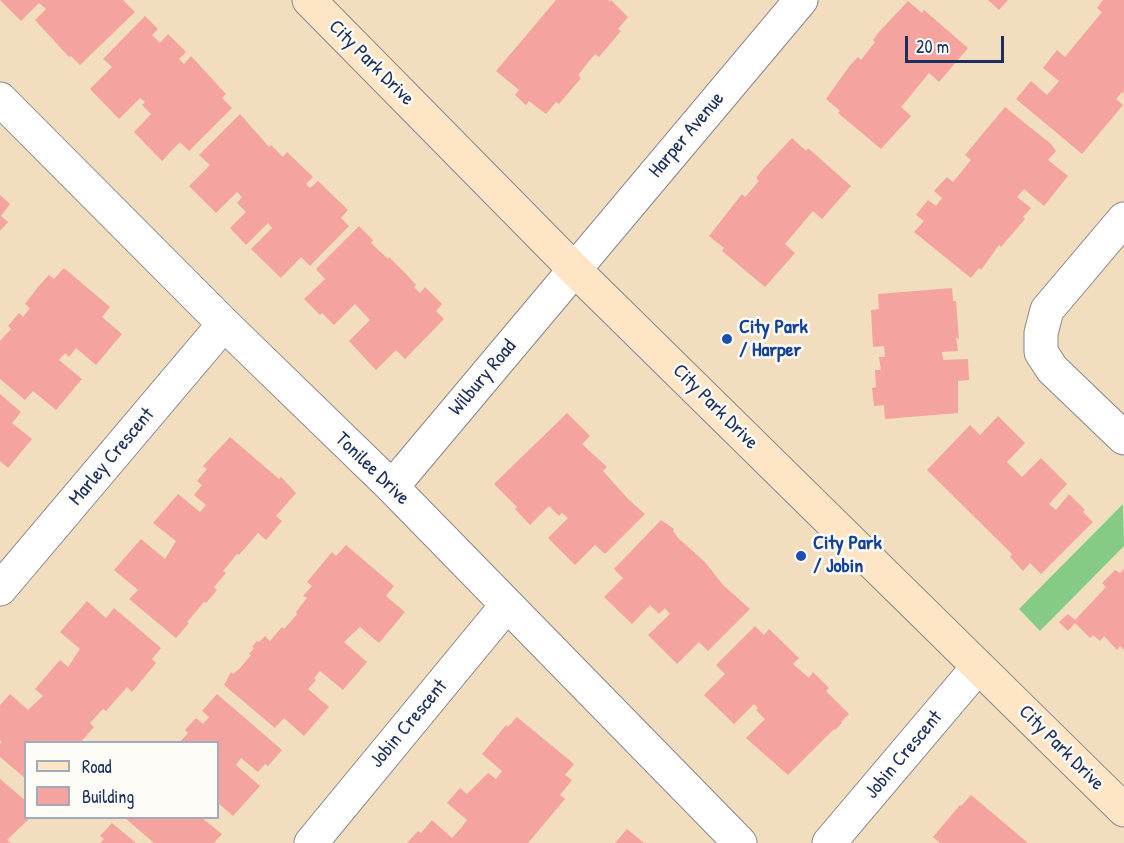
<!DOCTYPE html>
<style>
body{margin:0}
#map{position:relative;width:1124px;height:843px;overflow:hidden;background:#f2debf;font-family:"Patrick Hand",sans-serif}
canvas{display:block}
.legend{position:absolute;left:24px;top:741px;width:195px;height:78px;box-sizing:border-box;background:#fdfcf7;border:2px solid #a3aaba;margin:0;padding:8px 10px;list-style:none;font-size:18px;color:#1b2f5e}
.legend li{display:flex;align-items:center;gap:12px;height:30px}
.legend b{width:30px;border:2px solid #a3aaba}
.scale{position:absolute;left:905px;top:36px;width:99px;height:27px;box-sizing:border-box;border:3px solid #1b2f5e;border-top:0;padding-left:8px;font-size:18px;line-height:21px;white-space:nowrap;color:#1b2f5e;-webkit-text-stroke:4px #fdfcf7;paint-order:stroke}
</style>
<div id="map">
<canvas width="1124" height="843"></canvas>
<ul class="legend">
<li><b style="height:8px;background:#fde5c5"></b>Road</li>
<li><b style="height:16px;background:#f4a39e"></b>Building</li>
</ul>
<div class="scale">20 m</div>
</div>
<script>
const context = document.querySelector('canvas').getContext('2d');
context.lineJoin = 'round';
function fill(path, color) { context.fillStyle = color; context.fill(path, 'evenodd'); }
function stroke(path, color, width, dash) { context.strokeStyle = color; context.lineWidth = width; context.lineCap = dash ? 'butt' : 'round'; context.setLineDash(dash || []); context.stroke(path); }
function drawText(font, color, halo, rows, align = 'center') {
  context.font = font + ' "Patrick Hand",sans-serif'; context.lineWidth = 5; context.setLineDash([]); context.textBaseline = 'middle'; context.strokeStyle = halo; context.fillStyle = color; for (const [text, x, y, turn = 0] of rows) {
    context.save(); context.translate(x, y); context.rotate((+turn || 0) * Math.PI / 180); context.textAlign = isNaN(turn) ? turn : align; if (halo) context.strokeText(text, 0, 0); context.fillText(text, 0, 0); context.restore();
  }
}
const green = new Path2D(`
 M1123 504 1124 546 1040 631 1019 609Z`);
const building = new Path2D(`
 M0 0H123L135 12 80 65 71 56 69 57 35 20 46 9 39 3 21 21Z
 M556 0H608L610 2 611 0 628 17 618 29 621 31 599 57 595 54 578 75 581 78 559 104 556 102 546 114 529 101 526 105 515 95 519 90 496 71Z
 M988 0H1008L999 10Z
 M1103 0H1124V94L1122 92 1116 99 1123 105 1082 154 1016 99 1031 81 1047 95 1059 81 1043 68 1057 50 1065 57 1102 12 1097 8Z
 M908 1 922 13 924 10 968 48 939 82 929 73 901 107 911 116 881 149 838 113 840 111 826 99 851 64 858 57 861 60 875 42 873 40 879 32Z
 M145 16 158 29 152 35 160 43 168 34 186 52 179 59 184 64 191 56 226 94 222 98 232 108 189 151 180 142 162 161 134 132 151 114 142 105 145 102 140 98 119 119 90 89 112 67 103 59Z
 M1005 107 1051 144 1056 151 1048 160 1068 176 1044 206 1024 189 1017 197 1031 208 1023 217 1025 219 1001 247 999 245 981 270 979 268 971 278 914 232 924 221 916 215 928 200 936 206 942 198 934 191 947 177 953 182 971 160 965 155Z
 M240 114 269 147 271 145 283 157 287 152 313 177 306 184 310 188 318 181 348 210 341 218 349 226 310 266 301 257 281 278 251 249 272 228 268 223 246 245 230 228 246 212 237 203 242 197 237 192 216 213 189 186 210 165 199 155Z
 M792 138 806 151 808 148 851 186 822 219 813 211 785 244 795 253 765 287 722 251 724 248 709 236 742 194 745 197 759 181 756 178 763 169Z
 M0 195 10 204 1 216 8 222 0 231Z
 M359 226 373 240 371 243 388 259 389 257 405 273 416 285 414 287 420 293 425 287 442 304 436 311 444 319 405 359 396 350 376 370 349 341 370 320 355 304 334 325 322 313 320 315 304 299 325 279 316 269Z
 M64 268 110 307 102 317 122 334 96 365 76 348 69 357 65 353 59 360 82 379 56 410 33 391 25 400 0 379V341L11 329 8 326 19 313 23 317 30 308 25 304 38 287 49 275 54 279Z
 M952 288 953 301H956L959 339 956 338 958 351 942 352 943 360 968 359 969 380 958 381V413L885 419 884 405 874 406 872 388 876 387 875 370H881L879 357H885L884 346 873 347 871 310 879 309 878 294Z
 M0 394 21 412 12 423 32 439 8 468 0 461Z
 M567 413 590 436 582 444 607 467 603 471 628 499 645 514 605 554 595 545 575 565 548 538 568 518 562 513 559 516 549 506 530 525 515 509 517 507 494 484Z
 M998 416 1025 443 1007 462 1022 477 1041 458 1067 484 1049 504 1056 510 1069 494 1085 510 1083 512 1093 522 1041 574 1030 563 1023 571 1010 557 1012 554 927 470 970 425 980 435Z
 M230 437 279 479 281 477 296 493 276 516 282 521 266 540 258 533 239 555 237 554 223 571 226 573 214 587 217 590 206 603 204 602 187 622 189 623 176 638 129 599 138 590 114 570 141 539 165 559 176 541 153 523 178 494 200 512 206 505 194 495 202 485 197 481 207 469 203 466Z
 M661 520 674 529 673 531 678 538 705 562 723 585 750 609 708 651 699 642 677 664 648 635 670 614 665 608 659 614 650 605 632 624 604 597 623 578 614 569Z
 M346 545 394 586 386 596 405 612 379 643 360 627 344 642 367 662 343 690 320 671 314 678 316 680 308 689 329 707 304 736 284 718 275 728 224 685 231 672 233 674 240 668 251 655 249 654 254 648 252 647 257 641 259 642 265 636 270 641 282 627 284 629 292 620 297 614 296 612 307 598 303 596 312 586 307 582 332 552 336 556Z
 M1124 569V650L1120 646 1117 650 1104 636 1100 641 1093 635 1090 638 1075 623 1068 631 1059 622 1068 614 1075 620 1106 587 1102 583 1115 570 1120 573Z
 M87 601 106 618 114 608 161 648 152 659 156 663 132 692 127 687 106 711 103 709 90 723 94 727 81 742H26V779L0 757V744L2 742 0 740V705L10 694 28 710 43 696 35 689 60 660 68 667 80 649 60 632Z
 M755 626 764 635 769 629 799 658 793 664 809 678 813 672 829 688 826 691 849 714 841 722 842 723 835 730 834 729 788 775 746 738 765 719 756 710 758 708 754 704 734 724 704 695 725 674 716 665Z
 M217 694 282 750 268 766 265 764 258 772 241 758 236 765 260 786 233 816 218 803V742H180L188 733 185 730 196 718 203 724 209 717 202 711Z
 M517 717 574 764 565 775 572 780 560 795 565 799 528 843H407L418 831 421 833 432 820 452 838 461 828 467 820 447 803 460 788 467 794 488 773 496 779 502 771 482 754 506 725 508 727Z
 M0 779 26 801V818H30L7 840 11 843H0Z
 M971 795 1028 843H940L933 837 960 805 961 806Z
 M125 818H202L222 834 214 843H154Z
 M112 823 136 843H100L104 839 100 836Z
 M627 829 644 843H615Z`);
const street = new Path2D(`
 M0 99 224 324 392 487 740 843
 M1124 219 1047 310 1041 333V352L1052 369 1124 438
 M392 487 801 0
 M0 589 224 324
 M311 843 507 605
 M829 843 978 667`);
const secondary = new Path2D(`
 M309 0 574 269 1124 810`);
const markers = [
 [727,339,6,"#1a4fb4"],
 [801,556,6,"#1a4fb4"]
];
const streetNames = [
 ["City Park Drive",371,63,45],
 ["Harper Avenue",687,135,-50],
 ["Wilbury Road",483,378,-50],
 ["City Park Drive",715,407,45],
 ["Marley Crescent",112,457,-50],
 ["Tonilee Drive",372,469,44],
 ["Jobin Crescent",409,724,-50],
 ["City Park Drive",1061,748,45],
 ["Jobin Crescent",904,755,-50]
];
const transitNames = [
 ["City Park",739,328],
 ["/ Harper",739,351],
 ["City Park",813,544],
 ["/ Jobin",813,567]
];
fill(green, '#86cb85');
fill(building, '#f4a39e');
stroke(street, '#86868e', 35);
stroke(secondary, '#86868e', 35);
stroke(street, '#fff', 33);
stroke(secondary, '#fde5c5', 33);
for (const [x, y, r, color] of markers) { const dot = new Path2D(); dot.arc(x, y, r, 0, 2 * Math.PI); context.fillStyle = color; context.fill(dot); stroke(dot, '#fdfcf7', 2); }
drawText('20px', '#1b2f5e', '#fdfcf7', streetNames);
drawText('bold 20px', '#164399', '#fdfcf7', transitNames, 'left');
</script>
